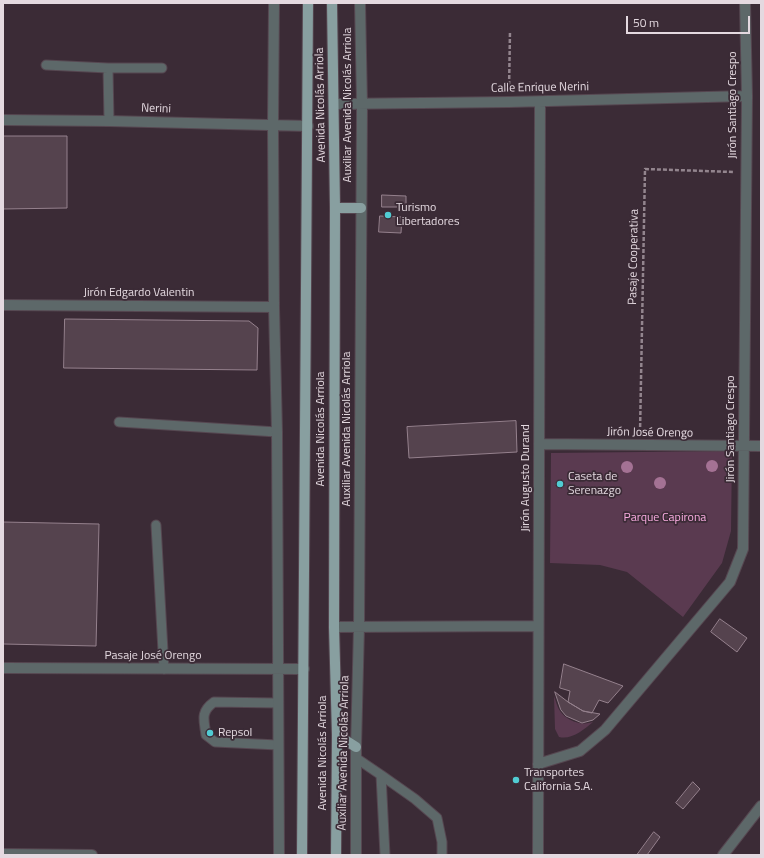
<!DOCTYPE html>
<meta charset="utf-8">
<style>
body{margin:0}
#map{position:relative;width:764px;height:858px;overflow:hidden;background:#3b2b36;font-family:"Titillium Web",sans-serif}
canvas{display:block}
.frame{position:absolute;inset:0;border:4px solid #e4d9e0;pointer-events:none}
.scale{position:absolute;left:626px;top:16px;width:124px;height:18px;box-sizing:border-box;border:2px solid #e4d9e0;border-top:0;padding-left:5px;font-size:12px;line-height:14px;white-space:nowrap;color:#e4d9e0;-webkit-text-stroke:3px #3b2b36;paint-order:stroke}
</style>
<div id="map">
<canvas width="764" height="858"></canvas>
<div class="frame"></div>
<div class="scale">50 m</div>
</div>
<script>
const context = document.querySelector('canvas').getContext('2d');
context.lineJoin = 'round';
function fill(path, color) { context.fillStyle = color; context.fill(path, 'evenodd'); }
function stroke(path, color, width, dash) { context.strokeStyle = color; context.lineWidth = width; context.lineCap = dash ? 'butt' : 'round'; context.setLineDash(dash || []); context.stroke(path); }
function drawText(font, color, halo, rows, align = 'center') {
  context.font = font + ' "Titillium Web",sans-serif'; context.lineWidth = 3.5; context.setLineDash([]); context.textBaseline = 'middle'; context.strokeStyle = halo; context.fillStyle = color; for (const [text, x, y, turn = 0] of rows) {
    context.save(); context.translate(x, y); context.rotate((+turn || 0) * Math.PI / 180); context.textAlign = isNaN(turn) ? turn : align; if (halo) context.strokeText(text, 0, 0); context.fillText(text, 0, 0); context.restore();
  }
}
const green = new Path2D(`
 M732 451 731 531 722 563 683 617 627 572 600 565 550 563 551 453Z
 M554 696C556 701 557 707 560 711 567 721 581 726 593 722 583 730 572 740 559 737L555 729Z`);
const building = new Path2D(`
 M3 136H67V208L3 209Z
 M382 195 406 196V207H382Z
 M380 216 402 217 401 233 379 232Z
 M65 319 249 321 258 328 257 370 64 368Z
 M516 421 517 452 409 458 407 427Z
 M556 484a4 4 0 1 1 8 0a4 4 0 1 1-8 0Z
 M3 522 99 524 96 646 3 644Z
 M720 619 747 638 737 652 711 632Z
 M564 664 623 686 608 703 599 700 592 713 583 711 568 702 570 691 560 688Z
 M555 692 568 702 583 711 600 714 593 720 582 723 566 716 561 710Z
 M693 782 700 789 683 809 676 803Z
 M654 832 660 837 647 855H637Z`);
const path = new Path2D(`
 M509 91 510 31
 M640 433 645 169 734 172`);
const service = new Path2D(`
 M46 65 108 68
 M109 121 108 68H162
 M119 422 277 432
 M156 525 164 669
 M277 703 214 702C200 712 204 720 206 735L215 742 278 745
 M356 758 381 775 385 855
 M381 775 415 799 437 818 442 842V855`);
const minor = new Path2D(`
 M274 3 273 125 274 307 277 432 279 855
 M335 104 509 102 747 96
 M3 120 109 121 308 126
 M3 305 274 307
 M539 444 761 446
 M334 627 538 626
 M3 668 304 669
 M538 764 580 751 605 730 730 582 743 549 747 96 745 3
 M3 854 92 855
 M356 855V747L359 627 362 105 360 3
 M538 855 540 102
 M723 855 761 806`);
const primary = new Path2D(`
 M332 3 335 208 334 627 337 735 336 855
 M335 208H361
 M337 735 356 747
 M302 855 308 3`);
const trees = [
 [712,466],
 [627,467],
 [660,483]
];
const markers = [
 [388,215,4,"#51ccd3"],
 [560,484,4,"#51ccd3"],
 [210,733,4,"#51ccd3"],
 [516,780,4,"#51ccd3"]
];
const streetNames = [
 ["Calle Enrique Nerini",540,88,-1],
 ["Avenida Nicolás Arriola",321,105,-91],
 ["Auxiliar Avenida Nicolás Arriola",348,105,-90],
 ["Jirón Santiago Crespo",733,105,-90],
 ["Nerini",156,109,2],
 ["Pasaje Cooperativa",634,257,-89],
 ["Jirón Edgardo Valentin",139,293],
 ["Avenida Nicolás Arriola",321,429,-90],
 ["Auxiliar Avenida Nicolás Arriola",347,429,-90],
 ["Jirón Santiago Crespo",731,429,-90],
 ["Jirón José Orengo",650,433,1],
 ["Jirón Augusto Durand",526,478,-90],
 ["Pasaje José Orengo",153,656],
 ["Avenida Nicolás Arriola",323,753,-90],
 ["Auxiliar Avenida Nicolás Arriola",344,753,-89]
];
const poiNames = [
 ["Turismo",396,208],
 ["Libertadores",396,222],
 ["Caseta de",568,477],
 ["Serenazgo",568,491],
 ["Repsol",218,733],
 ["Transportes",524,773],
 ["California S.A.",524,787]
];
const parkNames = [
 ["Parque Capirona",665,518]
];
fill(green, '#5a3a50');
fill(building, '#55434e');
stroke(building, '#95818d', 1);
stroke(service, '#564751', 11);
stroke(minor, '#564751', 12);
stroke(primary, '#564751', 12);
stroke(path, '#93858e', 2.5, [4, 2]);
stroke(service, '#5d6869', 9);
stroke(minor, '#5d6869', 10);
stroke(primary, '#889fa0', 10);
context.fillStyle = '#a47294';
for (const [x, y] of trees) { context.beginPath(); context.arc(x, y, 6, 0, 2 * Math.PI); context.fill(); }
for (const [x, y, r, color] of markers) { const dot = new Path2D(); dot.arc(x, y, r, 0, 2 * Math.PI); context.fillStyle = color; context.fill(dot); stroke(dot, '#3b2b36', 1.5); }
drawText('12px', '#e4d9e0', '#3b2b36', streetNames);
drawText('12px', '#e4d9e0', '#3b2b36', poiNames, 'left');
drawText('12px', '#faace1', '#3b2b36', parkNames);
</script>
